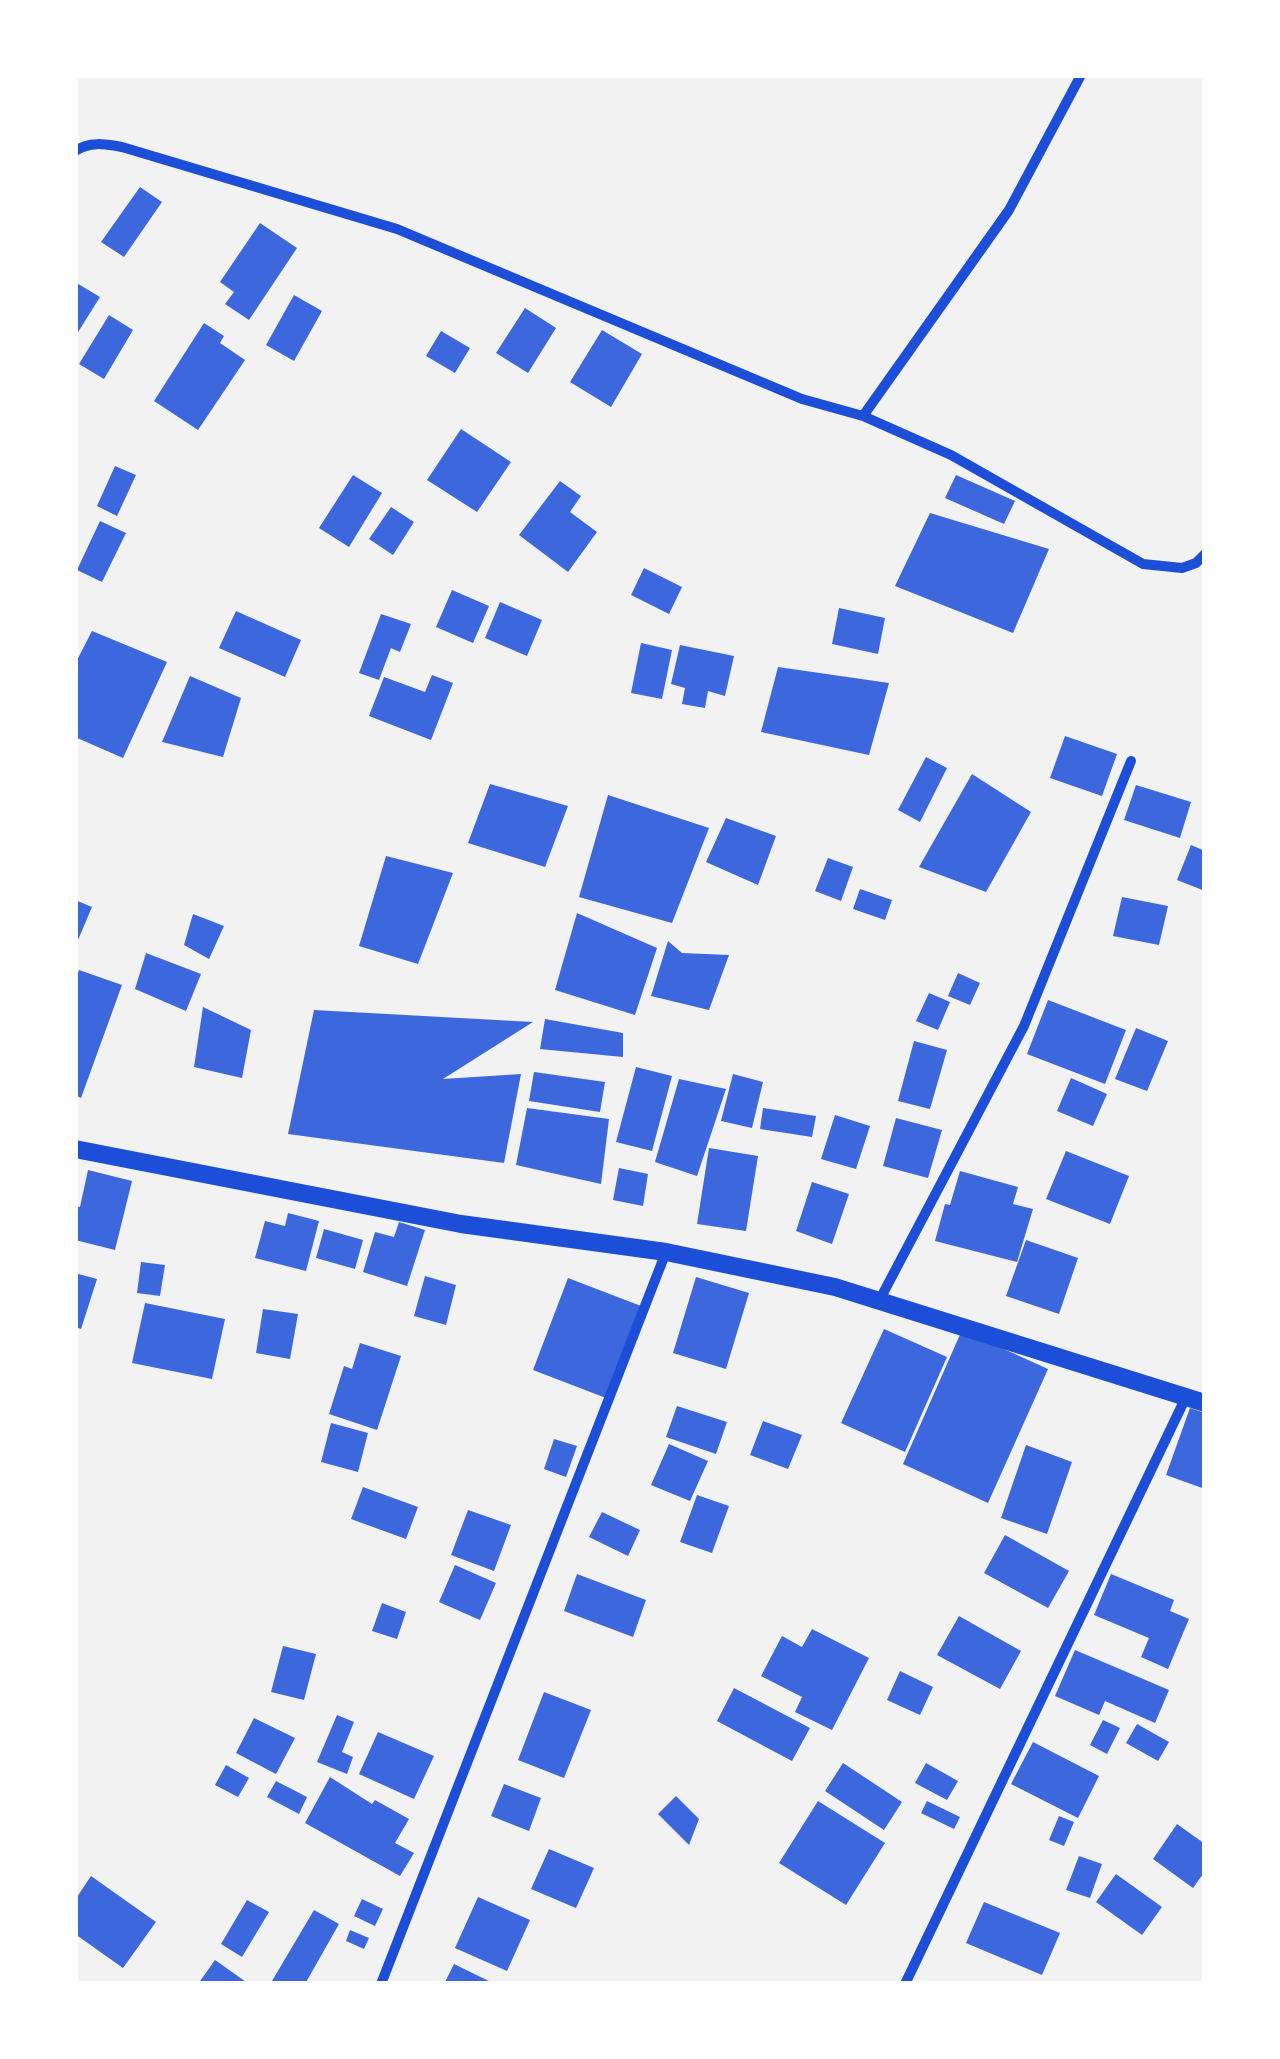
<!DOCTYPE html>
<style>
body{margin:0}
#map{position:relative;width:1280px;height:2059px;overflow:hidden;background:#f2f2f2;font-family:Quicksand,sans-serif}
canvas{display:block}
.frame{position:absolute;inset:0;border:78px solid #fff;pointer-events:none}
</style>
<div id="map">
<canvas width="1280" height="2059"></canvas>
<div class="frame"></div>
</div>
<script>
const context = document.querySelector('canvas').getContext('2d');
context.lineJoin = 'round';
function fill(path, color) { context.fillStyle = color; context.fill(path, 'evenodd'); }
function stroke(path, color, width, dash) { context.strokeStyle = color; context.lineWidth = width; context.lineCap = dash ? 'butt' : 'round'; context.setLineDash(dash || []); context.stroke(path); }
const building = new Path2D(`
 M140 187 162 202 124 257 101 242Z
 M260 223 297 248 249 320 225 304 234 292 220 282Z
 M75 282 100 297 75 337Z
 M294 295 322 311 294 361 266 345Z
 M525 308 556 328 528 373 496 353Z
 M109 315 133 330 104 379 79 364Z
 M204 323 224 336 220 343 245 360 198 430 154 401Z
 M602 330 642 354 611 407 570 382Z
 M441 331 470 348 455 373 426 356Z
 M461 429 511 462 477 512 427 480Z
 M115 466 136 475 117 516 97 506Z
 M353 475 382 493 349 547 319 528Z
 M956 475 1015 501 1004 524 945 498Z
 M560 481 581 496 570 512 597 532 568 572 519 535Z
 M391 507 414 522 393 555 369 539Z
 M930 513 1049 549 1013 633 895 586Z
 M100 521 126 533 102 582 77 570Z
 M644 568 682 587 669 614 631 595Z
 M452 590 489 606 473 643 436 627Z
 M500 602 542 620 527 656 485 638Z
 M839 608 885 618 878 654 832 644Z
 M236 611 301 640 285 677 219 648Z
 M381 614 411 624 400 652 391 648 379 680 359 673Z
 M92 631 167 662 123 758 75 737V664Z
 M641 643 672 650 662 699 631 693Z
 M680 645 734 656 725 696 708 691 705 708 682 704 685 688 671 684Z
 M778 667 889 683 869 755 761 732Z
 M432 675 453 683 431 740 369 716 384 677 425 692Z
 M190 676 241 698 223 757 162 742Z
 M1065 736 1117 754 1102 796 1050 778Z
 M926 757 947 768 920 822 898 810Z
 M972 774 1031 812 986 892 919 867Z
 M490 784 568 806 545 867 468 843Z
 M1136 785 1191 802 1180 838 1124 820Z
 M608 795 709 828 672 923 579 897Z
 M726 818 776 836 758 885 706 862Z
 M1191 845 1205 851V891L1177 880Z
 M386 856 453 873 418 964 359 946Z
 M828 858 853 867 841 901 815 891Z
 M860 889 892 900 885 920 853 909Z
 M1122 897 1168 906 1159 945 1113 936Z
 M75 900 92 907 75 947Z
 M577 913 657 948 635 1015 555 990Z
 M193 914 224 926 209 959 184 945Z
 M668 941 682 953 729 955 709 1010 651 996Z
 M146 953 201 974 186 1011 135 989Z
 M79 970 122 985 81 1098 75 1095V981Z
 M958 973 980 983 970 1005 948 996Z
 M929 993 950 1002 938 1030 916 1021Z
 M1048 1000 1126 1030 1105 1084 1027 1054Z
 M203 1007 251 1030 242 1078 194 1067Z
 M314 1010 533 1022 443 1079 521 1074 504 1163 288 1134Z
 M545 1019 623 1033V1057L540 1049Z
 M1136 1028 1168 1041 1147 1091 1115 1079Z
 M914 1041 947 1050 930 1109 898 1101Z
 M636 1067 672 1076 652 1151 616 1142Z
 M534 1072 605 1082 600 1112 529 1101Z
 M733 1074 763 1082 752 1128 721 1121Z
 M1071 1078 1107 1094 1093 1126 1057 1111Z
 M679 1079 726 1089 697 1176 655 1162Z
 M527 1108 609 1119 601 1184 516 1165Z
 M763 1108 816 1116 812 1137 760 1129Z
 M835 1115 870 1126 856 1169 821 1159Z
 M896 1118 942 1130 928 1178 883 1166Z
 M709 1148 758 1156 746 1231 697 1224Z
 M1066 1151 1129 1176 1110 1224 1046 1199Z
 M619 1168 648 1174 643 1206 613 1200Z
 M88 1170 132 1181 115 1250 75 1240V1206L80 1207Z
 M960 1171 1018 1187 1013 1204 1033 1209 1017 1262 935 1241 945 1204 950 1205Z
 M812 1182 849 1194 832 1244 796 1231Z
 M288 1213 319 1221 306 1271 255 1258 265 1221 285 1226Z
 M399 1222 425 1230 407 1286 363 1272 375 1232 394 1237Z
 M324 1229 363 1240 355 1269 316 1258Z
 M1026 1240 1078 1258 1059 1314 1006 1296Z
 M141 1262 165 1265 160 1296 137 1293Z
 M75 1273 97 1279 81 1329 75 1327Z
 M425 1276 456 1285 446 1325 414 1316Z
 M696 1277 749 1293 726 1369 673 1353Z
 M568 1278 641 1306 606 1398 533 1370Z
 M145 1303 225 1319 212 1379 132 1363Z
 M263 1309 298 1314 290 1359 256 1353Z
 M884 1329 947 1357 905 1452 841 1423Z
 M962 1330 1048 1369 988 1503 903 1464Z
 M360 1343 401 1356 377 1430 329 1414 344 1366 352 1369Z
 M677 1406 727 1422 716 1454 666 1437Z
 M1190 1408 1205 1413V1489L1166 1475Z
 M763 1421 802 1435 788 1469 750 1455Z
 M331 1423 368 1433 358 1472 321 1462Z
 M554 1439 577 1446 566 1477 544 1469Z
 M669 1444 708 1461 690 1501 651 1485Z
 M1026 1445 1072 1462 1047 1534 1001 1518Z
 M363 1487 418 1507 406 1539 351 1519Z
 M697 1495 729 1506 712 1553 680 1542Z
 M468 1510 511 1525 494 1571 451 1555Z
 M602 1512 640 1530 628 1556 589 1537Z
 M1005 1535 1069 1571 1048 1608 984 1573Z
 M455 1565 496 1583 480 1620 439 1602Z
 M577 1574 646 1600 633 1637 564 1611Z
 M1111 1574 1174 1600 1170 1611 1189 1619 1168 1669 1141 1657 1149 1638 1094 1615Z
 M382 1603 406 1612 397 1639 372 1631Z
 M959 1616 1021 1651 1000 1689 937 1655Z
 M812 1629 869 1658 832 1730 795 1712 802 1697 761 1676 782 1636 802 1647Z
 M283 1646 316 1654 304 1700 271 1692Z
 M1075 1650 1169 1690 1155 1723 1105 1701 1099 1715 1055 1696Z
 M900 1671 933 1687 920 1715 887 1700Z
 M734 1688 810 1728 792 1761 717 1721Z
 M544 1692 591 1710 564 1778 518 1760Z
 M337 1715 354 1722 342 1752 353 1757 347 1774 317 1762Z
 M254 1718 295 1738 276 1774 236 1753Z
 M1103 1720 1120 1728 1107 1754 1090 1745Z
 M1137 1724 1169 1742 1158 1761 1126 1743Z
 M378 1732 434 1756 414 1799 359 1774Z
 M1033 1742 1099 1776 1078 1818 1011 1784Z
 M843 1763 902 1802 884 1830 825 1791Z
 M926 1763 958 1781 947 1800 915 1783Z
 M226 1765 249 1778 238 1797 215 1785Z
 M330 1777 372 1804 375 1800 409 1819 395 1843 414 1853 400 1876 305 1823Z
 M276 1781 307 1797 299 1814 267 1797Z
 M504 1784 541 1798 529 1831 491 1816Z
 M676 1796 699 1819 689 1845 658 1814Z
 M818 1801 885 1843 846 1905 779 1863Z
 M927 1801 960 1817 954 1829 921 1813Z
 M1059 1816 1074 1822 1064 1846 1049 1840Z
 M1177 1824 1205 1844V1871L1193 1888 1153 1859Z
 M549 1849 594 1868 576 1908 531 1889Z
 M1079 1856 1102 1864 1090 1898 1066 1890Z
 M1116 1874 1162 1907 1142 1935 1096 1902Z
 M91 1876 156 1922 123 1968 75 1934V1900Z
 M478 1897 530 1920 507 1971 455 1948Z
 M362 1899 383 1909 375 1926 354 1916Z
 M247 1900 269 1912 242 1957 221 1944Z
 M984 1902 1060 1933 1042 1975 966 1943Z
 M314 1910 339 1924 305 1984H277L272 1981Z
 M350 1930 369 1938 364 1949 346 1941Z
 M215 1960 249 1984H198Z
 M454 1964 495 1984H444Z`);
const minor = new Path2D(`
 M75 151C90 141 105 144 122 147L397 229 802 399 863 416 951 455 1143 564 1182 568 1196 563 1205 554
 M863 416 1009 210 1081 75
 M879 1301 1024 1026 1131 761
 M381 1984 666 1252
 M905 1984 1186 1397`);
const tertiary = new Path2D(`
 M75 1149 461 1224 666 1252 835 1287 1205 1403`);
fill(building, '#3d67dc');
stroke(minor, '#1d4ed8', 10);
stroke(tertiary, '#1d4ed8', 18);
</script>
